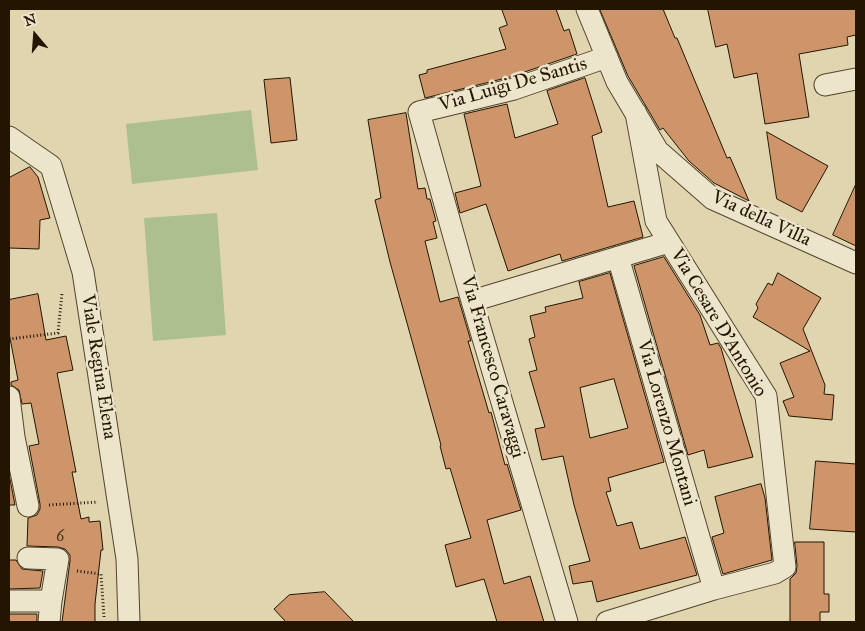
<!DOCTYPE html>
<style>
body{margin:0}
#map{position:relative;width:865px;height:631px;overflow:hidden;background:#e1d5af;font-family:"IM FELL Great Primer",serif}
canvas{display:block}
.frame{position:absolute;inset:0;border:10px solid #231502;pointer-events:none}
.north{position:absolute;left:10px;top:10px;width:50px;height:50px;-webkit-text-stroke:4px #ece4cb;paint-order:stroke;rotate:342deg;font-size:14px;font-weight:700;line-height:20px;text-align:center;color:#231502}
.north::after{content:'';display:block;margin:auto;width:18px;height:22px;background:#231502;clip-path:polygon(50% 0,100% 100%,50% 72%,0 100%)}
</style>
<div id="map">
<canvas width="865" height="631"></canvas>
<div class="frame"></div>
<div class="north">N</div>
</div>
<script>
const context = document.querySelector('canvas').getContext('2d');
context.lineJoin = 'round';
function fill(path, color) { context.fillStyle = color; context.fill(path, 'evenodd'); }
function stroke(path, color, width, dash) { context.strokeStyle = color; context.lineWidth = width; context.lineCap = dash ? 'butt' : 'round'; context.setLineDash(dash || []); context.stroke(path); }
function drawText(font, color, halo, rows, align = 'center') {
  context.font = font + ' "IM FELL Great Primer",serif'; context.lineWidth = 5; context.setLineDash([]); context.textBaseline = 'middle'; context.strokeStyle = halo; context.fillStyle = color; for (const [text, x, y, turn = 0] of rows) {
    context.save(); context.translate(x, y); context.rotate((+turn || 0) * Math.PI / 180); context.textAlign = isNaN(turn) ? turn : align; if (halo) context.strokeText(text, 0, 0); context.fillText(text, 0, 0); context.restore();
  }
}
const green = new Path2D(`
 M251 110 258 170 132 184 126 124Z
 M217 213 226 335 153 341 144 218Z`);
const building = new Path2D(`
 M502 9H556L564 31 569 29 577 54 510 77 425 98 419 75 427 73V70L506 49 499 28 507 25Z
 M600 9H663L675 38H677L727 158 730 157 749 201 714 183 689 161 663 128 660 130 628 76Z
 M708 9H856V35L847 37 848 45 799 54 809 117 765 124 757 73 734 78 727 44 716 47Z
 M290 78 297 140 271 143 264 80Z
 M585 78 602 132 592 136 608 207 634 201 643 237 562 261 560 254 508 271 486 204 460 213 455 193 481 186 464 114 507 104 515 138 558 124 547 91Z
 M406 113 418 189 425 188 427 199H430L436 221 433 222 437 238 425 241 440 302 458 297 471 341H468L489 413 491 412 505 465 507 464 521 510 487 520 504 584 530 576 544 622H497L484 579 456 587 445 545 471 538 450 468 446 469 440 446 441 445 390 262 375 200 381 198 368 120Z
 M767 132 828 166 802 212 777 199Z
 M30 167 38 177 50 218 40 220 39 249 9 248V178Z
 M856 184V246L833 235Z
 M664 257 700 315 710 345 718 343 721 348 753 457 708 468 704 450 688 455 634 266Z
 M610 273 664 462 608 478 611 491 606 492 617 526 632 522 640 549 685 537 697 575 597 602 592 581 573 584 569 566 590 561 574 505 563 456 542 460 535 429 545 427 529 372 537 370 529 339 535 337 530 316 546 312 545 307 583 298 579 282ZM614 379 628 428 590 438 580 388Z
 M778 273 821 298 803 329 825 385 824 394 834 395 832 420 789 416 783 401 794 397 780 363 810 351 753 317 758 308 756 304 768 283 772 285Z
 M38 294 46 340 66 336 73 370 57 373 76 472H72L81 519 89 517V522L100 521 103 550H101L95 604V622H62L70 561V555L65 549 58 547 27 546 28 518 37 515 40 509V504L29 446 39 444 31 403 22 404 19 390 11 385V382L18 380 9 333V300Z
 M816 461 856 464V532L810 529Z
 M9 474 15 505H9Z
 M761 484 765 498 772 560 723 574 712 537 724 533 715 497Z
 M795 542H824V594H829V612H820V622H790V579L796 573 797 566Z
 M9 560H16L22 569 43 571 40 588 9 589Z
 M325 592 354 622H286L274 609 289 595Z
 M9 614H37V622H9Z`);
const path = new Path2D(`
 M9 339 58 333 62 293
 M49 505 98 502
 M77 571 101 574 104 617`);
const street = new Path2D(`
 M587 9 617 82 658 151 713 199 856 263
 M825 85 856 79
 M9 137 51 166 83 272 127 559 129 622
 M618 257 714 589
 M472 301 669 242
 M9 397 14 437 28 506
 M9 601H51L58 559 28 558
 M49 622 51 601
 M567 622 472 301 419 112 514 89 607 57
 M607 622 714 589 775 573 785 567 766 396 656 221 636 113`);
const numberNames = [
 ["6",60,537]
];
const streetNames = [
 ["Via Luigi De Santis",513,85,-16],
 ["Via della Villa",761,219,25],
 ["Via Cesare D'Antonio",718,323,59],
 ["Viale Regina Elena",98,367,81],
 ["Via Francesco Caravaggi",492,367,74],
 ["Via Lorenzo Montani",666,423,74]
];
fill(green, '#adbe8f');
fill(building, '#cd9569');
stroke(building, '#231502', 1);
stroke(street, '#52452d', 23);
stroke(path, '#231502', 3, [1, 2.5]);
stroke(street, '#ece4cb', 21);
drawText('16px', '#4e351c', null, numberNames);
drawText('19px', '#231502', '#ece4cb', streetNames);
</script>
